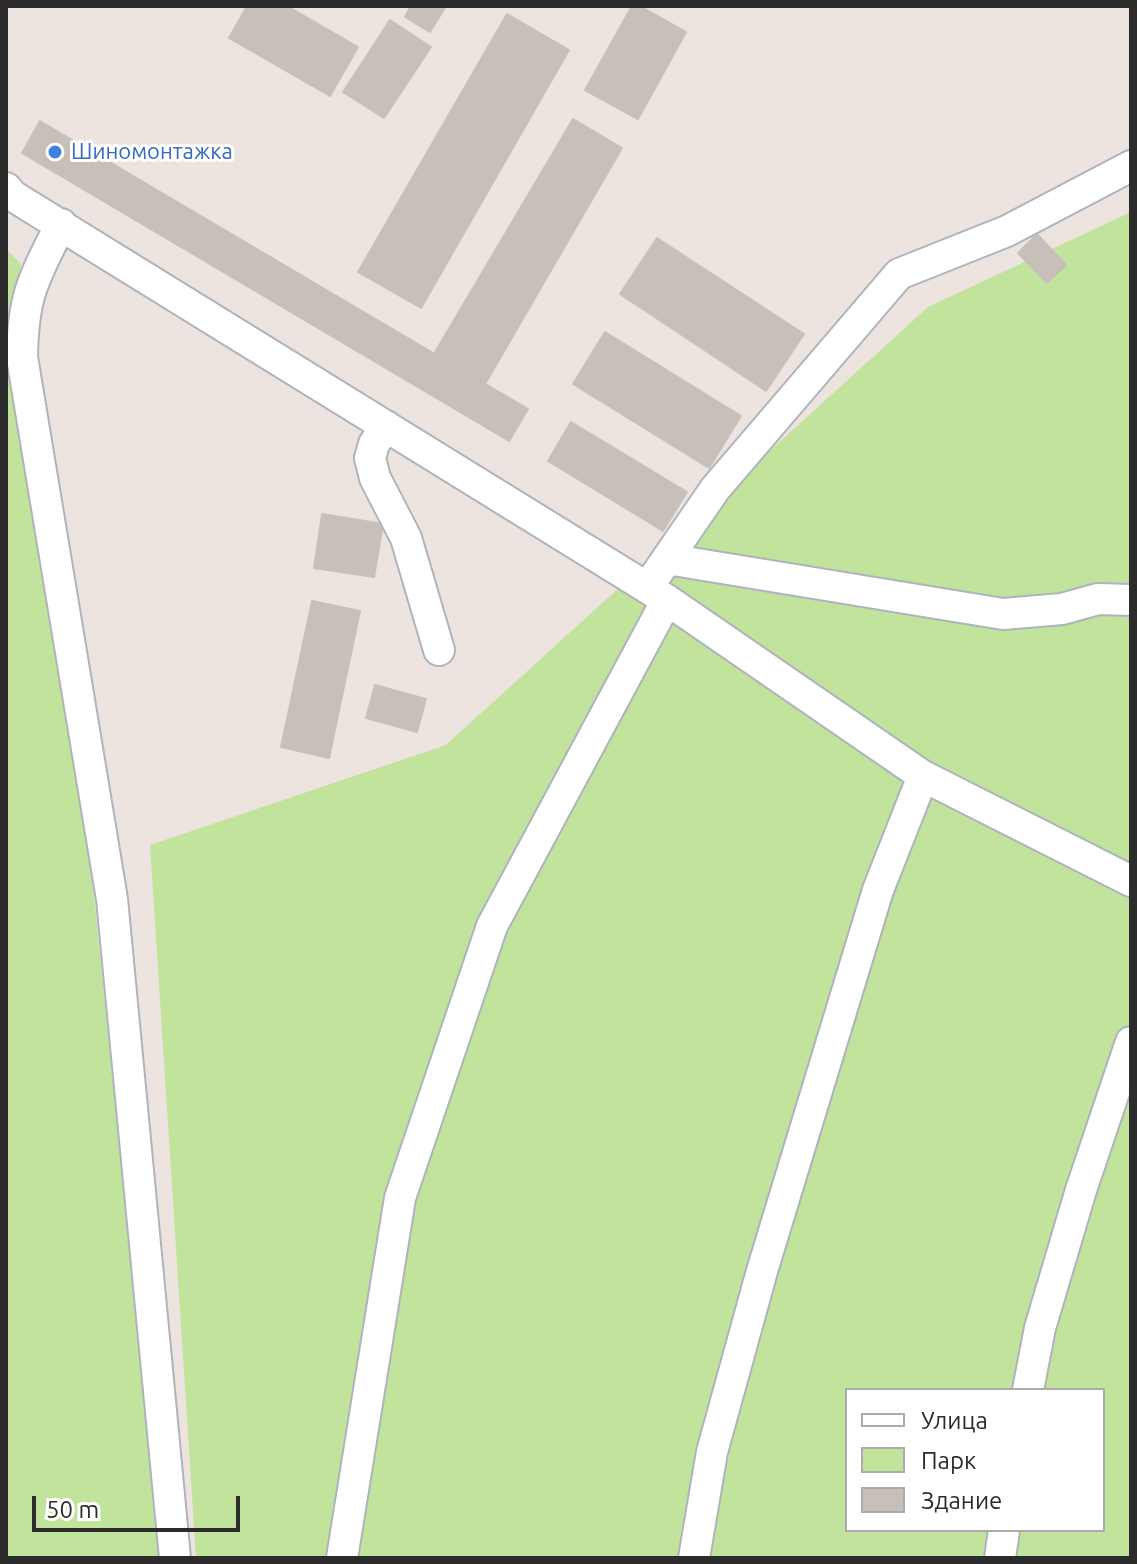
<!DOCTYPE html>
<meta charset="utf-8">
<style>
body{margin:0}
#map{position:relative;width:1137px;height:1564px;overflow:hidden;background:#ede4df;font-family:Ubuntu,sans-serif}
canvas{display:block}
.frame{position:absolute;inset:0;border:8px solid #2c2c2c;pointer-events:none}
.legend{position:absolute;left:845px;top:1388px;width:260px;height:144px;box-sizing:border-box;background:#fff;border:2px solid #ababab;margin:0;padding:10px 14px;list-style:none;font-size:24px;color:#2c2c2c}
.legend li{display:flex;align-items:center;gap:16px;height:40px}
.legend b{width:40px;border:2px solid #ababab}
.scale{position:absolute;left:32px;top:1496px;width:208px;height:36px;box-sizing:border-box;border:4px solid #2c2c2c;border-top:0;padding-left:10px;font-size:24px;line-height:28px;white-space:nowrap;color:#2c2c2c;-webkit-text-stroke:6px #fff;paint-order:stroke}
</style>
<div id="map">
<canvas width="1137" height="1564"></canvas>
<div class="frame"></div>
<ul class="legend">
<li><b style="height:10px;background:#fff"></b>Улица</li>
<li><b style="height:22px;background:#c1e39c"></b>Парк</li>
<li><b style="height:22px;background:#c6bfba"></b>Здание</li>
</ul>
<div class="scale">50 m</div>
</div>
<script>
const context = document.querySelector('canvas').getContext('2d');
context.lineJoin = 'round';
function fill(path, color) { context.fillStyle = color; context.fill(path, 'evenodd'); }
function stroke(path, color, width, dash) { context.strokeStyle = color; context.lineWidth = width; context.lineCap = dash ? 'butt' : 'round'; context.setLineDash(dash || []); context.stroke(path); }
function drawText(font, color, halo, rows, align = 'center') {
  context.font = font + ' Ubuntu,sans-serif'; context.lineWidth = 6; context.setLineDash([]); context.textBaseline = 'middle'; context.strokeStyle = halo; context.fillStyle = color; for (const [text, x, y, turn = 0] of rows) {
    context.save(); context.translate(x, y); context.rotate((+turn || 0) * Math.PI / 180); context.textAlign = isNaN(turn) ? turn : align; if (halo) context.strokeText(text, 0, 0); context.fillText(text, 0, 0); context.restore();
  }
}
const green = new Path2D(`
 M1131 212V1558H196L150 845 446 745 928 307ZM847 1390H1103V1530H847Z
 M6 249 21 264 7 336 90 856 161 1558H6Z`);
const building = new Path2D(`
 M247 6H287L358 47 330 96 229 38Z
 M411 6H446L430 32 405 17Z
 M632 6H640L686 32 638 119 585 90Z
 M507 14 569 50 421 308 358 272Z
 M390 20 431 47 384 118 343 92Z
 M573 119 622 148 485 384 434 354Z
 M40 121 528 409 509 441 22 153Z
 M1037 234 1066 265 1047 283 1018 253Z
 M657 238 804 334 766 391 620 294Z
 M605 332 741 416 709 468 573 384Z
 M571 422 687 492 663 531 548 461Z
 M322 514 383 524 374 577 314 568Z
 M312 601 360 611 329 758 281 747Z
 M375 685 426 699 417 732 366 718Z`);
const minor = new Path2D(`
 M6 188 13 196 667 600 923 776 1131 881
 M61 224C34 278 23 294 22 357L112 899 175 1558
 M386 426 374 444 370 458 375 478 406 538 439 650
 M667 559 1003 614 1062 609 1098 599 1131 600
 M647 588 715 489 899 274 1007 231 1131 166
 M1028 1390 1040 1328 1081 1190 1131 1042
 M342 1558 400 1198 492 926 667 600
 M694 1558 712 1452 762 1271 878 890 923 776
 M1000 1558 1004 1530`);
const markers = [
 [55,152,8,"#3f7fe0"]
];
const shopNames = [
 ["Шиномонтажка",71,152]
];
fill(green, '#c1e39c');
fill(building, '#c6bfba');
stroke(building, '#c9c0b8', 2);
stroke(minor, '#afb4bc', 34);
stroke(minor, '#fff', 30);
for (const [x, y, r, color] of markers) { const dot = new Path2D(); dot.arc(x, y, r, 0, 2 * Math.PI); context.fillStyle = color; context.fill(dot); stroke(dot, '#fff', 3); }
drawText('22px', '#366cbe', '#fff', shopNames, 'left');
</script>
